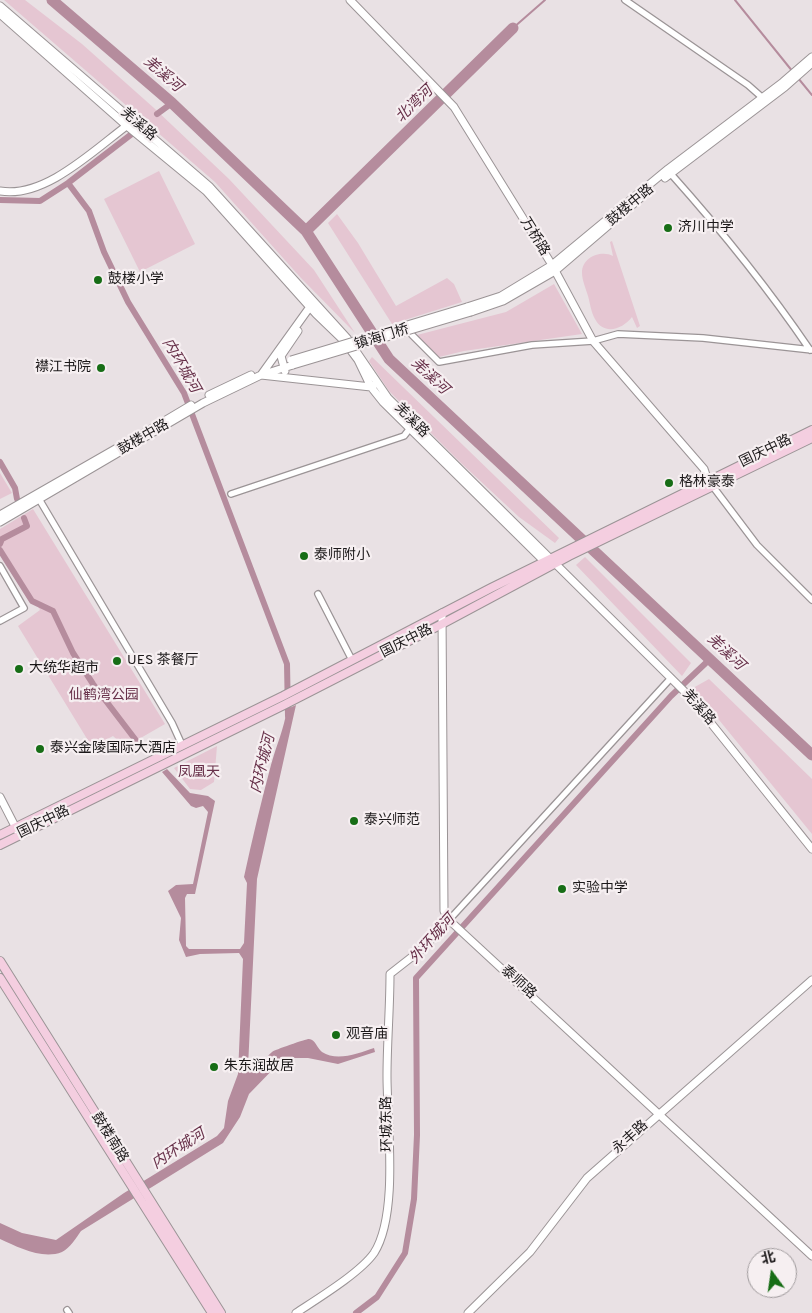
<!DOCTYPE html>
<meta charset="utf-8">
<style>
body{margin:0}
#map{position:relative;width:812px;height:1313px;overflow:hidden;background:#e9e1e4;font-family:Overpass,"Noto Sans SC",sans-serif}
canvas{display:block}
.north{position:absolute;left:747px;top:1248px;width:50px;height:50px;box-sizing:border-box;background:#f6eff1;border:1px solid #9e999b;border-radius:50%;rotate:346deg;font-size:14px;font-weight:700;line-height:20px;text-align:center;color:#1b1819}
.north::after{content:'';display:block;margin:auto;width:18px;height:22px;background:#176d16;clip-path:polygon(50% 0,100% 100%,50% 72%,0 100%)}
</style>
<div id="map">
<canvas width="812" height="1313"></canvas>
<div class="north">北</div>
</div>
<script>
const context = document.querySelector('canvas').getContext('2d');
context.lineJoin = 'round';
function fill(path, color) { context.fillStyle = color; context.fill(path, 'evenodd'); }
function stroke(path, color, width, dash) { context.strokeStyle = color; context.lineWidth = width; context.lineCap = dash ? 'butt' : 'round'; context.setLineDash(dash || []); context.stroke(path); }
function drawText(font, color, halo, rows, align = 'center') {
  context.font = font + ' Overpass,"Noto Sans SC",sans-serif'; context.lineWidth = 4.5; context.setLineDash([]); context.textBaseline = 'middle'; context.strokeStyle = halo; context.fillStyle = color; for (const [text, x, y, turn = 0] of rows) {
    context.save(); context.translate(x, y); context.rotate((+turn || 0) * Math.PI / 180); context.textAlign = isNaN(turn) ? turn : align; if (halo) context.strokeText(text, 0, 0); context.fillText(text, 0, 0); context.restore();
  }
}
const green = new Path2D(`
 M4 0H25L82 44 154 108 229 179 314 270 355 333 301 278 215 182Z
 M159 171 195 244 140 272 104 199Z
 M337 214 358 243 396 306 447 278 454 284 462 302 392 324 328 223Z
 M612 241 640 326 637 328 632 317C623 329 604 336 595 319 591 312 590 303 588 296 586 289 582 280 582 273 582 257 601 250 613 256L610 242Z
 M554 284 582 334 464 351 439 357 417 335 506 312Z
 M372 357 559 538 555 543 519 517 461 463 389 391 369 361Z
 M0 473 12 493 0 499Z
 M33 509 165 724 125 747 113 736 92 747 18 626 40 610 0 545V529Z
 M585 557 691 663 682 676 576 565Z
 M709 679 812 779V834L693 688Z
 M217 746 214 782 201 790 190 789 174 768Z`);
const water = new Path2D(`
 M296 705 257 879 248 1067 253 1070C262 1067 265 1058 272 1052 274 1050 306 1039 309 1039 315 1039 317 1048 322 1052 337 1062 359 1053 374 1048L375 1052 338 1064 308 1058H289L281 1061 249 1094 240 1117 223 1143 81 1231C76 1238 70 1248 62 1252 42 1260 18 1247 0 1239V1223L22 1233 56 1240 124 1193 217 1136 224 1128 228 1101 238 1074 243 959 239 953 200 954 186 957 179 940 181 918 168 891 176 885 193 884 208 812 203 806 196 808 191 806 162 772 167 769 190 793 208 796 215 801 195 894H187L185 898 186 946 189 949H240L244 943 247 883 244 877C252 840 261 802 271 765 276 746 284 729 287 709Z`);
const stream = new Path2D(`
 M735 0 793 72
 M513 28 545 0
 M798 78 812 95`);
const canal = new Path2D(`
 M157 114 172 103
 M68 183 89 211 104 252 128 302 184 393 287 664 288 716
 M0 200 40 201 68 183 133 133
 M0 462 15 488 17 499
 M0 544 2 539 27 526 24 518
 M0 550 32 601 53 611 73 653 93 684 138 743
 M356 1313 377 1297 405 1253 414 1199 417 1135 416 978 671 696 710 659`);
const river = new Path2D(`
 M52 0 172 103 306 231 389 359 812 755
 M306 231 513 28`);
const minor = new Path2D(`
 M625 0 748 85 765 100
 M671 174C721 230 768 288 810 350
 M412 335 439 362 532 345 593 341 618 334 703 338 812 350
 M711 484 757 545 812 600
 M231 494 404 436 411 427
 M39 499 172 723 182 745
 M0 566 24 608 0 621
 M318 594 352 660
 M449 920 671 678
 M67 1310 69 1313`);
const tertiary = new Path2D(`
 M350 0 454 107 552 265 593 341 704 469 708 481
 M0 6 210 187 347 338 388 398 690 697 812 849
 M0 14 127 126 206 191 316 314 343 340 358 360 371 387 383 402 548 565
 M665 178 785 87 812 63
 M0 191C45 199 95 149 129 124
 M312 304 261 375 371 387 374 385
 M467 307 501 296 552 265 668 169 783 82 812 57
 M471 312 503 301 555 271 645 194
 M285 371 281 356 298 331
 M209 395 251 375
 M129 442 191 405
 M0 515 117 448
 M0 522 203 403 261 375 293 365
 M442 613 444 911 449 920 812 1256
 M0 797 18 832
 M296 1313C317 1299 360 1273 374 1253 399 1214 387 1123 387 1076 387 1042 390 1008 390 974L422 949 449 920
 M468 1313 530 1252 587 1178 812 980`);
const secondary = new Path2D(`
 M0 835 283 696 491 588 812 430
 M0 845 284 705 442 624 569 556 812 438
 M0 961 221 1313
 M0 978 212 1313`);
const tertiaryBridge = new Path2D(`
 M291 360 467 307
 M293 365 471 312`);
const markers = [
 [668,228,5,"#176d16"],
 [98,280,5,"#176d16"],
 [101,368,5,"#176d16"],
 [669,483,5,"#176d16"],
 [304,556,5,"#176d16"],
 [117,661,5,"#176d16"],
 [19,669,5,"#176d16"],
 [40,749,5,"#176d16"],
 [354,821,5,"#176d16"],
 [562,889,5,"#176d16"],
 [336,1035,5,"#176d16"],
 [214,1067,5,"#176d16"]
];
const streetNames = [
 ["羌溪路",138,125,41],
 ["鼓楼中路",631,206,-40],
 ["万桥路",534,237,58],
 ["镇海门桥",382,338,-17],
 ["羌溪路",411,421,45],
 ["鼓楼中路",144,438,-30],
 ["国庆中路",766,452,-26],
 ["国庆中路",407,642,-27],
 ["羌溪路",698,708,49],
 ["国庆中路",44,823,-26],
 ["泰师路",518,983,42],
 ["环城东路",388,1124,-91],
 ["鼓楼南路",109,1138,58],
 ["永丰路",631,1138,-42]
];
const poiNames = [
 ["济川中学",678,228],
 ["鼓楼小学",108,280],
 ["襟江书院",91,368,"right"],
 ["格林豪泰",679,483],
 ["泰师附小",314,556],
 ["UES 茶餐厅",127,661],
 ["大统华超市",29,669],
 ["泰兴金陵国际大酒店",50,749],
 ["泰兴师范",364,821],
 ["实验中学",572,889],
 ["观音庙",346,1035],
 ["朱东润故居",224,1067]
];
const parkNames = [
 ["仙鹤湾公园",104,696],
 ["凤凰天",199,773]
];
const waterNames = [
 ["羌溪河",162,75,41],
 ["北湾河",415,105,-44],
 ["内环城河",180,366,60],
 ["羌溪河",429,377,43],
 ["羌溪河",725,653,43],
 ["内环城河",264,764,-76],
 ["外环城河",433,940,-48],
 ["内环城河",179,1150,-33]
];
fill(green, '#e5c6d2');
fill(water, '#b58c9d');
stroke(stream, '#b58c9d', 2);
stroke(canal, '#b58c9d', 6);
stroke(river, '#b58c9d', 11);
stroke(minor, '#9b9496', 8);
stroke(tertiary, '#9b9496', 9);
stroke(secondary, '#9b9496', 10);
stroke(minor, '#fff', 5.5);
stroke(tertiary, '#fff', 7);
stroke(secondary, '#f4cee0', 8);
stroke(tertiaryBridge, '#9b9496', 9, []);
stroke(tertiaryBridge, '#fff', 7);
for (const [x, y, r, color] of markers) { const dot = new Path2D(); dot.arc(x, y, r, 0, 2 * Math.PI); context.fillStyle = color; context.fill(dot); stroke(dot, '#f6eff1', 2); }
drawText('14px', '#1b1819', '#f6eff1', streetNames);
drawText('14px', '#1b1819', '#f6eff1', poiNames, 'left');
drawText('14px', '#68314a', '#f6eff1', parkNames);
drawText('italic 15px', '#673049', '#f6eff1', waterNames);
</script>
